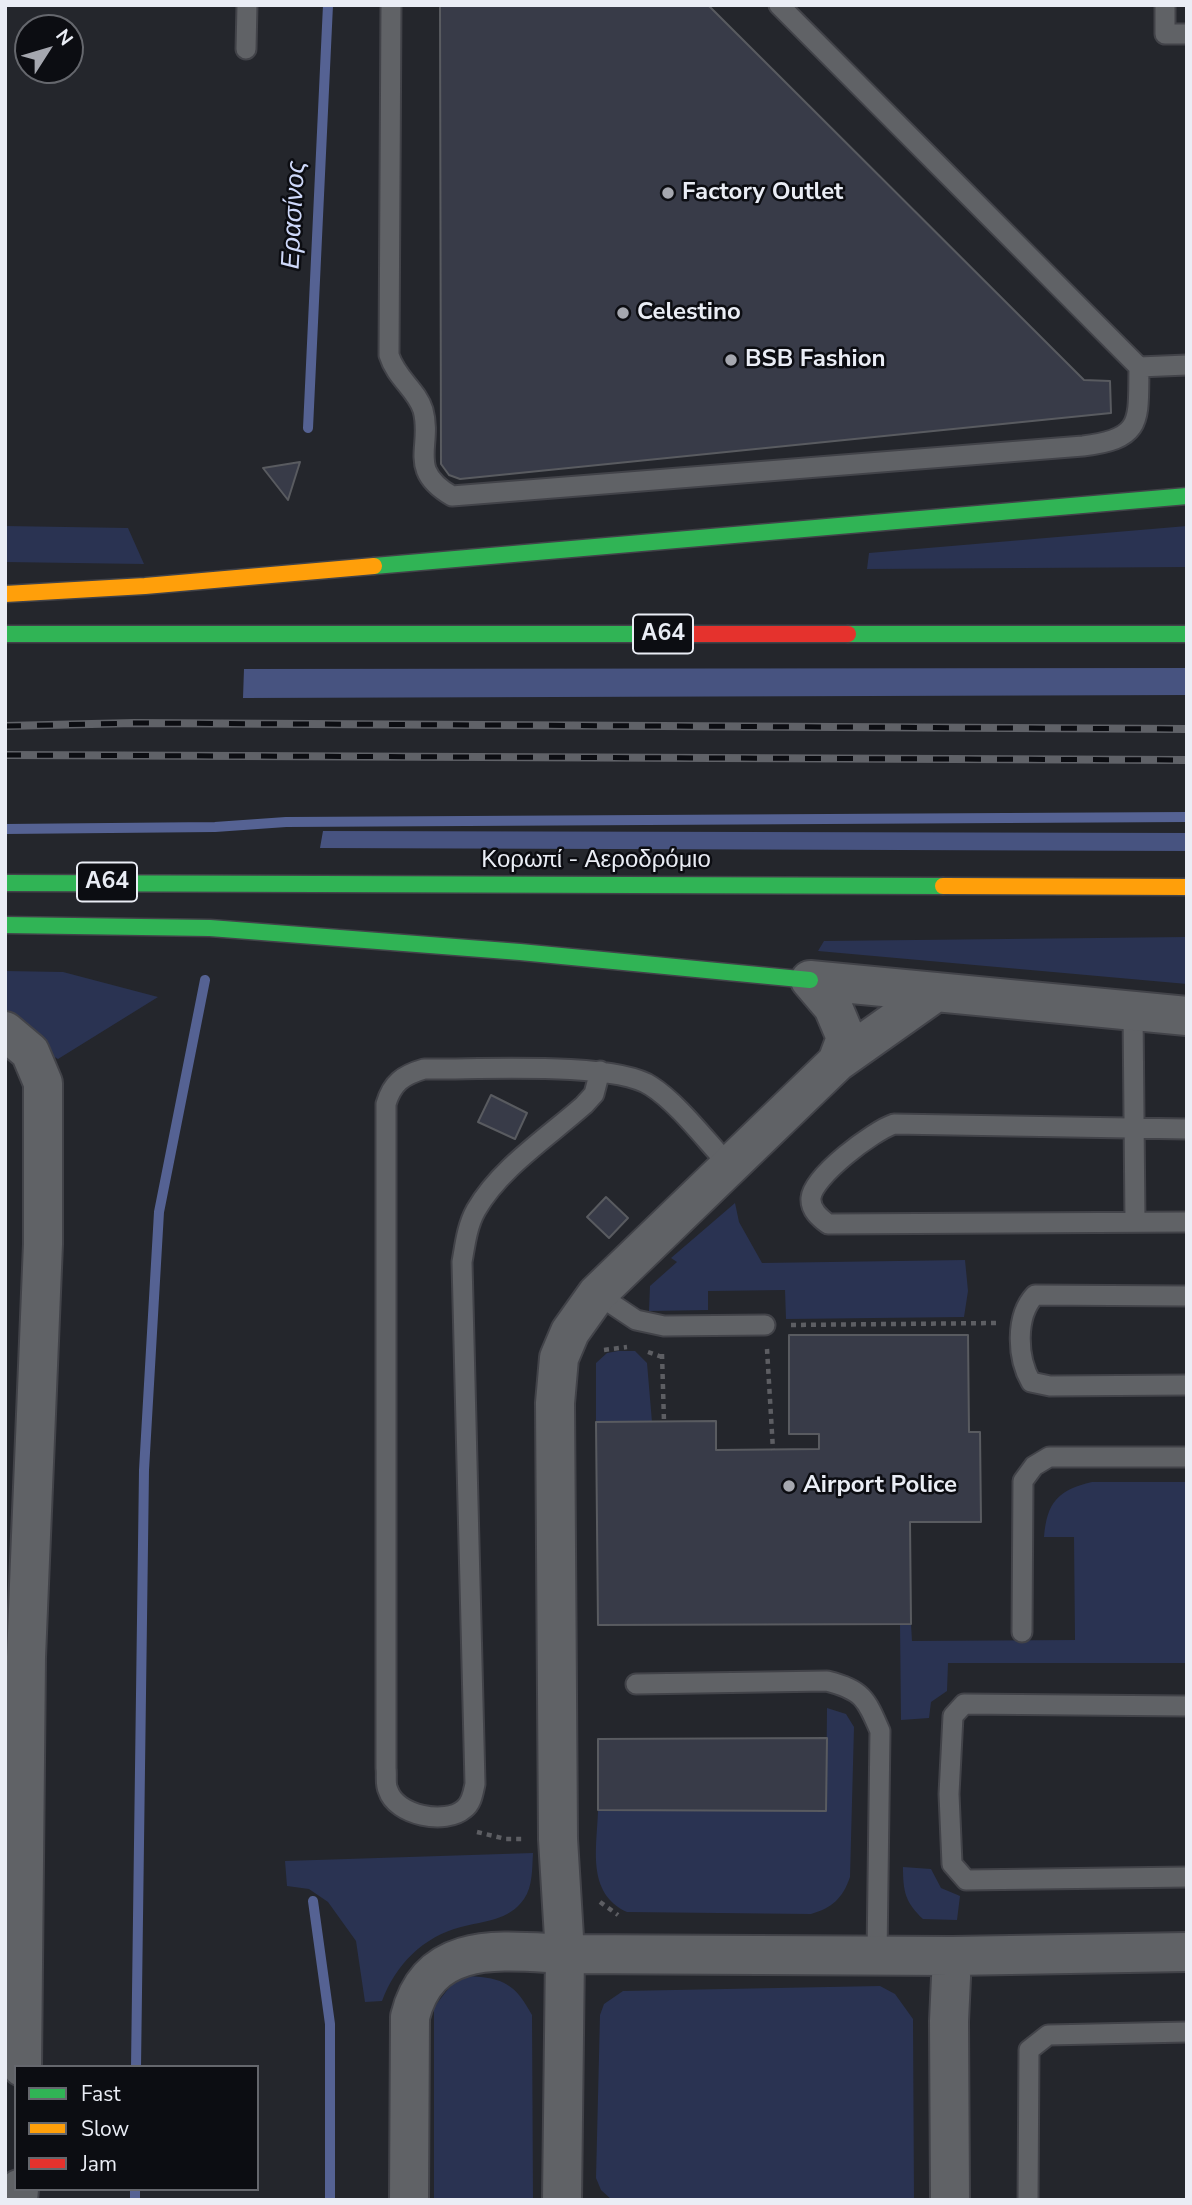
<!DOCTYPE html>
<meta charset="utf-8">
<style>
body{margin:0}
#map{position:relative;width:1192px;height:2205px;overflow:hidden;background:#24262c;font-family:"Nunito Sans",sans-serif}
canvas{display:block}
.frame{position:absolute;inset:0;border:7px solid #eaedf5;pointer-events:none}
.legend{position:absolute;left:14px;top:2065px;width:245px;height:126px;box-sizing:border-box;background:#0c0d12;border:2px solid #65676d;margin:0;padding:9px 12px;list-style:none;font-size:21px;color:#eaedf5}
.legend li{display:flex;align-items:center;gap:14px;height:35px}
.legend b{width:35px;border:2px solid #65676d}
.north{position:absolute;left:14px;top:14px;width:70px;height:70px;box-sizing:border-box;background:#0c0d12;border:2px solid #65676d;border-radius:50%;rotate:53deg;font-size:19px;font-weight:700;line-height:28px;text-align:center;color:#eaedf5}
.north::after{content:'';display:block;margin:auto;width:24px;height:32px;background:#a5a7af;clip-path:polygon(50% 0,100% 100%,50% 72%,0 100%)}
</style>
<div id="map">
<canvas width="1192" height="2205"></canvas>
<div class="frame"></div>
<ul class="legend">
<li><b style="height:9px;background:#30b455"></b>Fast</li>
<li><b style="height:9px;background:#ff9f0a"></b>Slow</li>
<li><b style="height:9px;background:#e5322d"></b>Jam</li>
</ul>
<div class="north">N</div>
</div>
<script>
const context = document.querySelector('canvas').getContext('2d');
context.lineJoin = 'round';
function fill(path, color) { context.fillStyle = color; context.fill(path, 'evenodd'); }
function stroke(path, color, width, dash) { context.strokeStyle = color; context.lineWidth = width; context.lineCap = dash ? 'butt' : 'round'; context.setLineDash(dash || []); context.stroke(path); }
function drawText(font, color, halo, rows, align = 'center') {
  context.font = font + ' "Nunito Sans",sans-serif'; context.lineWidth = 5; context.setLineDash([]); context.textBaseline = 'middle'; context.strokeStyle = halo; context.fillStyle = color; for (const [text, x, y, turn = 0] of rows) {
    context.save(); context.translate(x, y); context.rotate((+turn || 0) * Math.PI / 180); context.textAlign = isNaN(turn) ? turn : align; if (halo) context.strokeText(text, 0, 0); context.fillText(text, 0, 0); context.restore();
  }
}
const green = new Path2D(`
 M5 526 128 528 144 564 5 562Z
 M1187 526V567L867 569 869 553Z
 M1187 937V984L818 951 824 941Z
 M5 971 63 972 158 997 58 1059 5 1029Z
 M735 1203 739 1222 762 1263 965 1260 968 1291 964 1317 786 1319 785 1290 708 1291V1310L649 1311 650 1286 677 1262 671 1258Z
 M618 1351H635L647 1363 652 1422H596V1363L607 1353Z
 M1092 1482H1187V1663H948L947 1691 931 1702 929 1718 901 1720 900 1624H911L912 1641 1075 1640 1074 1537H1044C1047 1502 1058 1490 1092 1482Z
 M827 1708 846 1714 854 1727 850 1877C843 1898 832 1908 811 1914L627 1912C586 1893 597 1848 598 1810L826 1811Z
 M533 1853C532 1868 533 1886 524 1899 509 1921 483 1921 461 1927 423 1937 396 1964 382 2001L365 2002 356 1941 328 1902 309 1889 287 1886 285 1861Z
 M903 1867 931 1869 941 1888 960 1896 957 1920 923 1919C905 1902 903 1891 903 1867Z
 M469 1976C504 1978 515 1984 532 2015L533 2200H434V2007L452 1984Z
 M880 1986 895 1994 913 2019 914 2200H612L601 2190 596 2178 600 2015 604 2004 623 1991Z`);
const forest = new Path2D(`
 M1187 668V695L243 698 244 669Z
 M323 831 1187 833V851L320 848Z`);
const stream = new Path2D(`
 M308 428 328 5
 M5 829 215 827 286 822 1187 817
 M313 1901 330 2024V2200
 M136 2067 144 1470 159 1212 205 980
 M135 2200V2189`);
const building = new Path2D(`
 M440 5H708L1084 380 1110 381 1111 413 460 479 449 475 441 464Z
 M300 462 288 500 263 468Z
 M491 1095 527 1113 515 1139 478 1122Z
 M606 1197 628 1218 609 1238 587 1217Z
 M789 1335H968L969 1432H980L981 1522H910L911 1624 598 1625 596 1422 716 1421V1450L819 1449V1434H789Z
 M827 1738 826 1811 598 1810V1739Z`);
const path = new Path2D(`
 M791 1325 996 1323
 M767 1349 773 1450
 M604 1350 627 1347
 M648 1352 662 1357
 M662 1354 664 1422
 M477 1832 506 1839H524
 M600 1902 618 1915`);
const lane = new Path2D(`
 M391 5 389 355C396 378 417 390 423 410 433 447 406 469 452 496L1083 446C1144 439 1138 420 1139 367L779 5
 M1165 5V34H1187
 M246 49 247 5
 M1139 367 1187 365
 M1133 1011 1135 1222
 M600 1071 594 1094 584 1105C548 1137 500 1168 476 1210 467 1226 465 1245 462 1262L475 1784C473 1793 472 1803 464 1809 446 1825 396 1816 388 1790 385 1784 387 1775 386 1768V1104C392 1083 403 1075 424 1069 475 1070 613 1061 651 1086 678 1103 707 1142 729 1165
 M1187 1129 894 1124C873 1131 813 1176 811 1198 810 1210 820 1218 828 1224L1187 1222
 M597 1294 636 1320 664 1326 765 1325
 M1187 1296 1035 1295C1015 1316 1017 1358 1031 1382L1050 1386 1187 1385
 M1022 1632 1023 1481 1034 1466 1049 1457H1187
 M636 1684 827 1681C862 1690 866 1698 880 1731L877 1955
 M1187 1706 964 1704 953 1716 949 1794 952 1864 966 1880 1187 1877
 M1028 2200 1029 2050 1048 2035 1187 2032`);
const street = new Path2D(`
 M810 980 1187 1016
 M810 980 833 1007 846 1038 837 1062
 M5 1031 30 1052 43 1083V1244L26 1657 22 2067
 M18 2200 19 2189
 M409 2200 410 2017C429 1939 502 1951 565 1954L558 1839 555 1403 559 1358 570 1332 597 1294 837 1062 936 992
 M562 2200 565 1954 952 1956 1187 1952
 M950 2200 949 2021 952 1956`);
const fast = new Path2D(`
 M374 566 1187 496
 M5 634H659
 M848 634H1187
 M5 883 943 886
 M5 925 210 928 520 952 810 980`);
const slow = new Path2D(`
 M5 594 145 586 374 566
 M943 886 1187 887`);
const jam = new Path2D(`
 M659 634H848`);
const rail = new Path2D(`
 M5 726 134 723 1187 729
 M5 755 1187 760`);
const markers = [
 [668,193,7,"#a5a7af"],
 [623,313,7,"#a5a7af"],
 [731,360,7,"#a5a7af"],
 [789,1486,7,"#a5a7af"]
];
const shields = [
 [663,634,60],
 [107,882,60]
];
const shieldNames = [
 ["Α64",663,634],
 ["Α64",107,882]
];
const poiNames = [
 ["Factory Outlet",682,193],
 ["Celestino",637,313],
 ["BSB Fashion",745,360],
 ["Airport Police",803,1486]
];
const streetNames = [
 ["Κορωπί - Αεροδρόμιο",596,861]
];
const waterNames = [
 ["Ερασίνος",295,215,-87]
];
fill(green, '#2a3352');
fill(forest, '#475380');
stroke(stream, '#556293', 10);
fill(building, '#383b48');
stroke(building, '#595b60', 2);
stroke(lane, '#424349', 23);
stroke(street, '#424349', 42);
stroke(fast, '#424349', 19);
stroke(slow, '#424349', 19);
stroke(jam, '#424349', 19);
stroke(path, '#5d5e63', 4.5, [5, 5]);
stroke(lane, '#606266', 19);
stroke(street, '#606266', 38);
stroke(fast, '#30b455', 16);
stroke(slow, '#ff9f0a', 16);
stroke(jam, '#e5322d', 16);
stroke(rail, '#606268', 8);
stroke(rail, '#0c0d12', 5, [16]);
for (const [x, y, r, color] of markers) { const dot = new Path2D(); dot.arc(x, y, r, 0, 2 * Math.PI); context.fillStyle = color; context.fill(dot); stroke(dot, '#0c0d12', 2.5); }
for (const [x, y, w] of shields) { const box = new Path2D(); box.roundRect(x - w / 2, y - 19.5, w, 39, 5); context.fillStyle = '#0c0d12'; context.fill(box); stroke(box, '#eaedf5', 2); }
drawText('bold 23px', '#eaedf5', null, shieldNames);
drawText('bold 24px', '#eaedf5', '#0c0d12', poiNames, 'left');
drawText('24px', '#eaedf5', '#0c0d12', streetNames);
drawText('italic 26px', '#ced8f9', '#0c0d12', waterNames);
</script>
